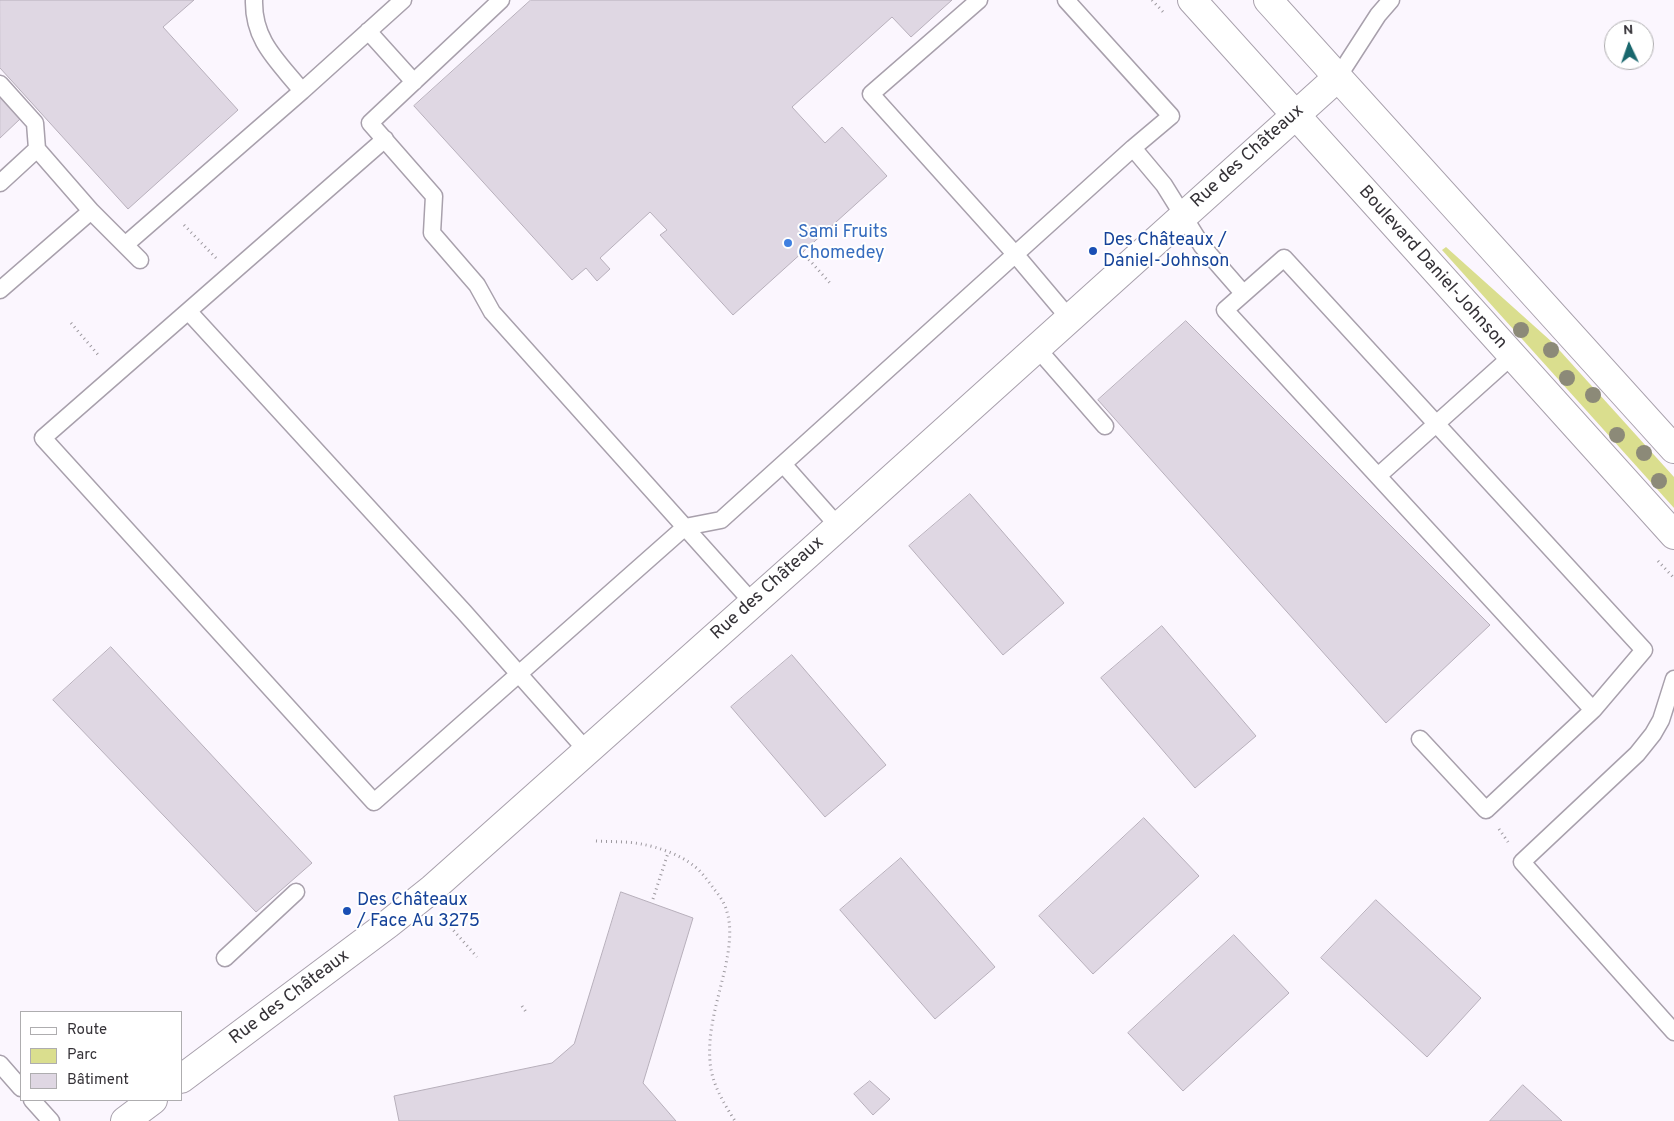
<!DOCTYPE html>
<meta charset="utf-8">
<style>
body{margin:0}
#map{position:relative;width:1674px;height:1121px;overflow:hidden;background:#fbf6fe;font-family:Overpass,sans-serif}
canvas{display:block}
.legend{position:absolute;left:20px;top:1011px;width:162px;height:90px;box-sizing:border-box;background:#fff;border:1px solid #aeadaf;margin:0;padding:6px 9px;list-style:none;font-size:15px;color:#353237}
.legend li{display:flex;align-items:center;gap:10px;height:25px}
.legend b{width:25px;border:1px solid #aeadaf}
.north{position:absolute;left:1604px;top:20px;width:50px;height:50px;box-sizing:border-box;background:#fff;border:1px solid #aeadaf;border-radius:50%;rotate:357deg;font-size:14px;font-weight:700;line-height:20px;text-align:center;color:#353237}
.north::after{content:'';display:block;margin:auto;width:18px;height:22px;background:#19676d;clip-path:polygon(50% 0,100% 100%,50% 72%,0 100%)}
</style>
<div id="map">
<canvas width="1674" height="1121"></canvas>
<ul class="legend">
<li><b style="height:6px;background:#fff"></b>Route</li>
<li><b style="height:14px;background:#dade8e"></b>Parc</li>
<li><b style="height:14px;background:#dfd7e3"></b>Bâtiment</li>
</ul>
<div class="north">N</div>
</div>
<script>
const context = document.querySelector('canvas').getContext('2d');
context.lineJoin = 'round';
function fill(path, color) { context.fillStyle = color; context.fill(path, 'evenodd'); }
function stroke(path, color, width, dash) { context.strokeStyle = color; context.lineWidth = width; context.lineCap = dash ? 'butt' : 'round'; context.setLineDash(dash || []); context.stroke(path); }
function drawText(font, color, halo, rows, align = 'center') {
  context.font = font + ' Overpass,sans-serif'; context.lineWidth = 4; context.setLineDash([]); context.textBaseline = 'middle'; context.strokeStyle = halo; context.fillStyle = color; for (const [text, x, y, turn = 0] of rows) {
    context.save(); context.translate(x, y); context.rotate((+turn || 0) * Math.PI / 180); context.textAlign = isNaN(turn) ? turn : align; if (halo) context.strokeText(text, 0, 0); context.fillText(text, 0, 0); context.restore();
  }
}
const green = new Path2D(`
 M1446 247 1552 342 1674 477V508L1442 250Z`);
const building = new Path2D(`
 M0 0H194L163 27 238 110 128 209 0 68Z
 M531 0H952L911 37 892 17 792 107 825 143 842 127 887 176 733 315 660 235 667 230 650 212 600 258 610 269 597 281 586 268 572 280 414 106Z
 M0 96 20 119 0 138Z
 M1186 321 1490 625 1386 723 1098 400Z
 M970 494 1064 603 1003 655 909 546Z
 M1162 626 1256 736 1195 788 1101 678Z
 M111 647 312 863 256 912 53 700Z
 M792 655 886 765 825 817 731 707Z
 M1144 818 1199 876 1093 974 1039 916Z
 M901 858 995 967 935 1019 840 910Z
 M621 892 693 918 643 1083 676 1121H399L394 1096 552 1063 574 1044Z
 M1376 900 1481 998 1427 1057 1321 958Z
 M1234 935 1289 993 1183 1091 1128 1033Z
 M870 1081 890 1099 873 1115 854 1094Z
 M1523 1085 1562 1121H1490Z`);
const path = new Path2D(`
 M1152 0 1165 14
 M184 225 216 258
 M802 252 831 284
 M71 323 100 357
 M1658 561 1674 578
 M1499 829 1508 842
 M596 841C611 842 626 841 641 844 658 847 681 855 694 866 702 872 708 881 714 889 719 895 725 903 727 912 731 925 730 939 728 953 722 990 707 1024 710 1062 712 1084 723 1102 735 1121
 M653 899 668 853
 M447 923 477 957
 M522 1006 526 1012`);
const lane = new Path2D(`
 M501 0 370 123 434 196 432 233 477 285 492 312 753 603
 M979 0 871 94 1015 254 1069 318
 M1066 0 1171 116 1133 148
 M368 31 414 82
 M1338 77 1378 15 1391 0
 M0 84 35 123 37 149 91 211 0 290
 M302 91 403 0
 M385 139 43 438 374 802 685 527 721 520 1133 148 1164 185 1202 246 1243 293
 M0 183 37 149
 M91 211 140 260
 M125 245 302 91C278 61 253 41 254 0
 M1284 258 1644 650 1593 710 1225 310Z
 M189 312 464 612 587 751
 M1036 347 1105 426
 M783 464 838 526
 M1378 476 1512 356
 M1674 679 1661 720 1653 734 1637 754 1522 862 1674 1032
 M1420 739 1486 810 1593 710
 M225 958 296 892
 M0 1064 21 1088
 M32 1100 51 1121`);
const street = new Path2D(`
 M181 1079 388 924 432 889 808 554 1338 77
 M125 1121 153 1100`);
const secondary = new Path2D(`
 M1192 0 1674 535
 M1268 0 1674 449`);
const trees = [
 [1521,330],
 [1551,350],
 [1567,378],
 [1593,395],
 [1617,435],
 [1644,453],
 [1659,481]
];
const markers = [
 [788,243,5,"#3f7fe0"],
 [1093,251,5,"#1a4fb4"],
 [347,911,5,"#1a4fb4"]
];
const streetNames = [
 ["Rue des Châteaux",1248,157,-42],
 ["Boulevard Daniel-Johnson",1432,268,48],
 ["Rue des Châteaux",768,589,-42],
 ["Rue des Châteaux",290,998,-37]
];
const shopNames = [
 ["Sami Fruits",798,233],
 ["Chomedey",798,254]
];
const transitNames = [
 ["Des Châteaux /",1103,241],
 ["Daniel-Johnson",1103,262],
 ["Des Châteaux",357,901],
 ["/ Face Au 3275",357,922]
];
fill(green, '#dade8e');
fill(building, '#dfd7e3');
stroke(building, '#b7afbb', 1);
stroke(lane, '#a8a0ac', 19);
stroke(street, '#a8a0ac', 30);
stroke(secondary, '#a8a0ac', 30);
stroke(path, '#9d999f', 3, [1, 4]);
stroke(lane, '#fff', 16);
stroke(street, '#fff', 28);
stroke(secondary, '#fff', 28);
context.fillStyle = '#8c8a78';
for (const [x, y] of trees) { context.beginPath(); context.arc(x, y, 8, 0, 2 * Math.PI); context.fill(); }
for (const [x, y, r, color] of markers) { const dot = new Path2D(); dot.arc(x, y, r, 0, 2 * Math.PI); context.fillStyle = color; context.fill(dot); stroke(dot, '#fff', 2); }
drawText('18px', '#353237', '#fff', streetNames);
drawText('18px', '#366cbe', '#fff', shopNames, 'left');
drawText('18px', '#164399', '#fff', transitNames, 'left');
</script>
